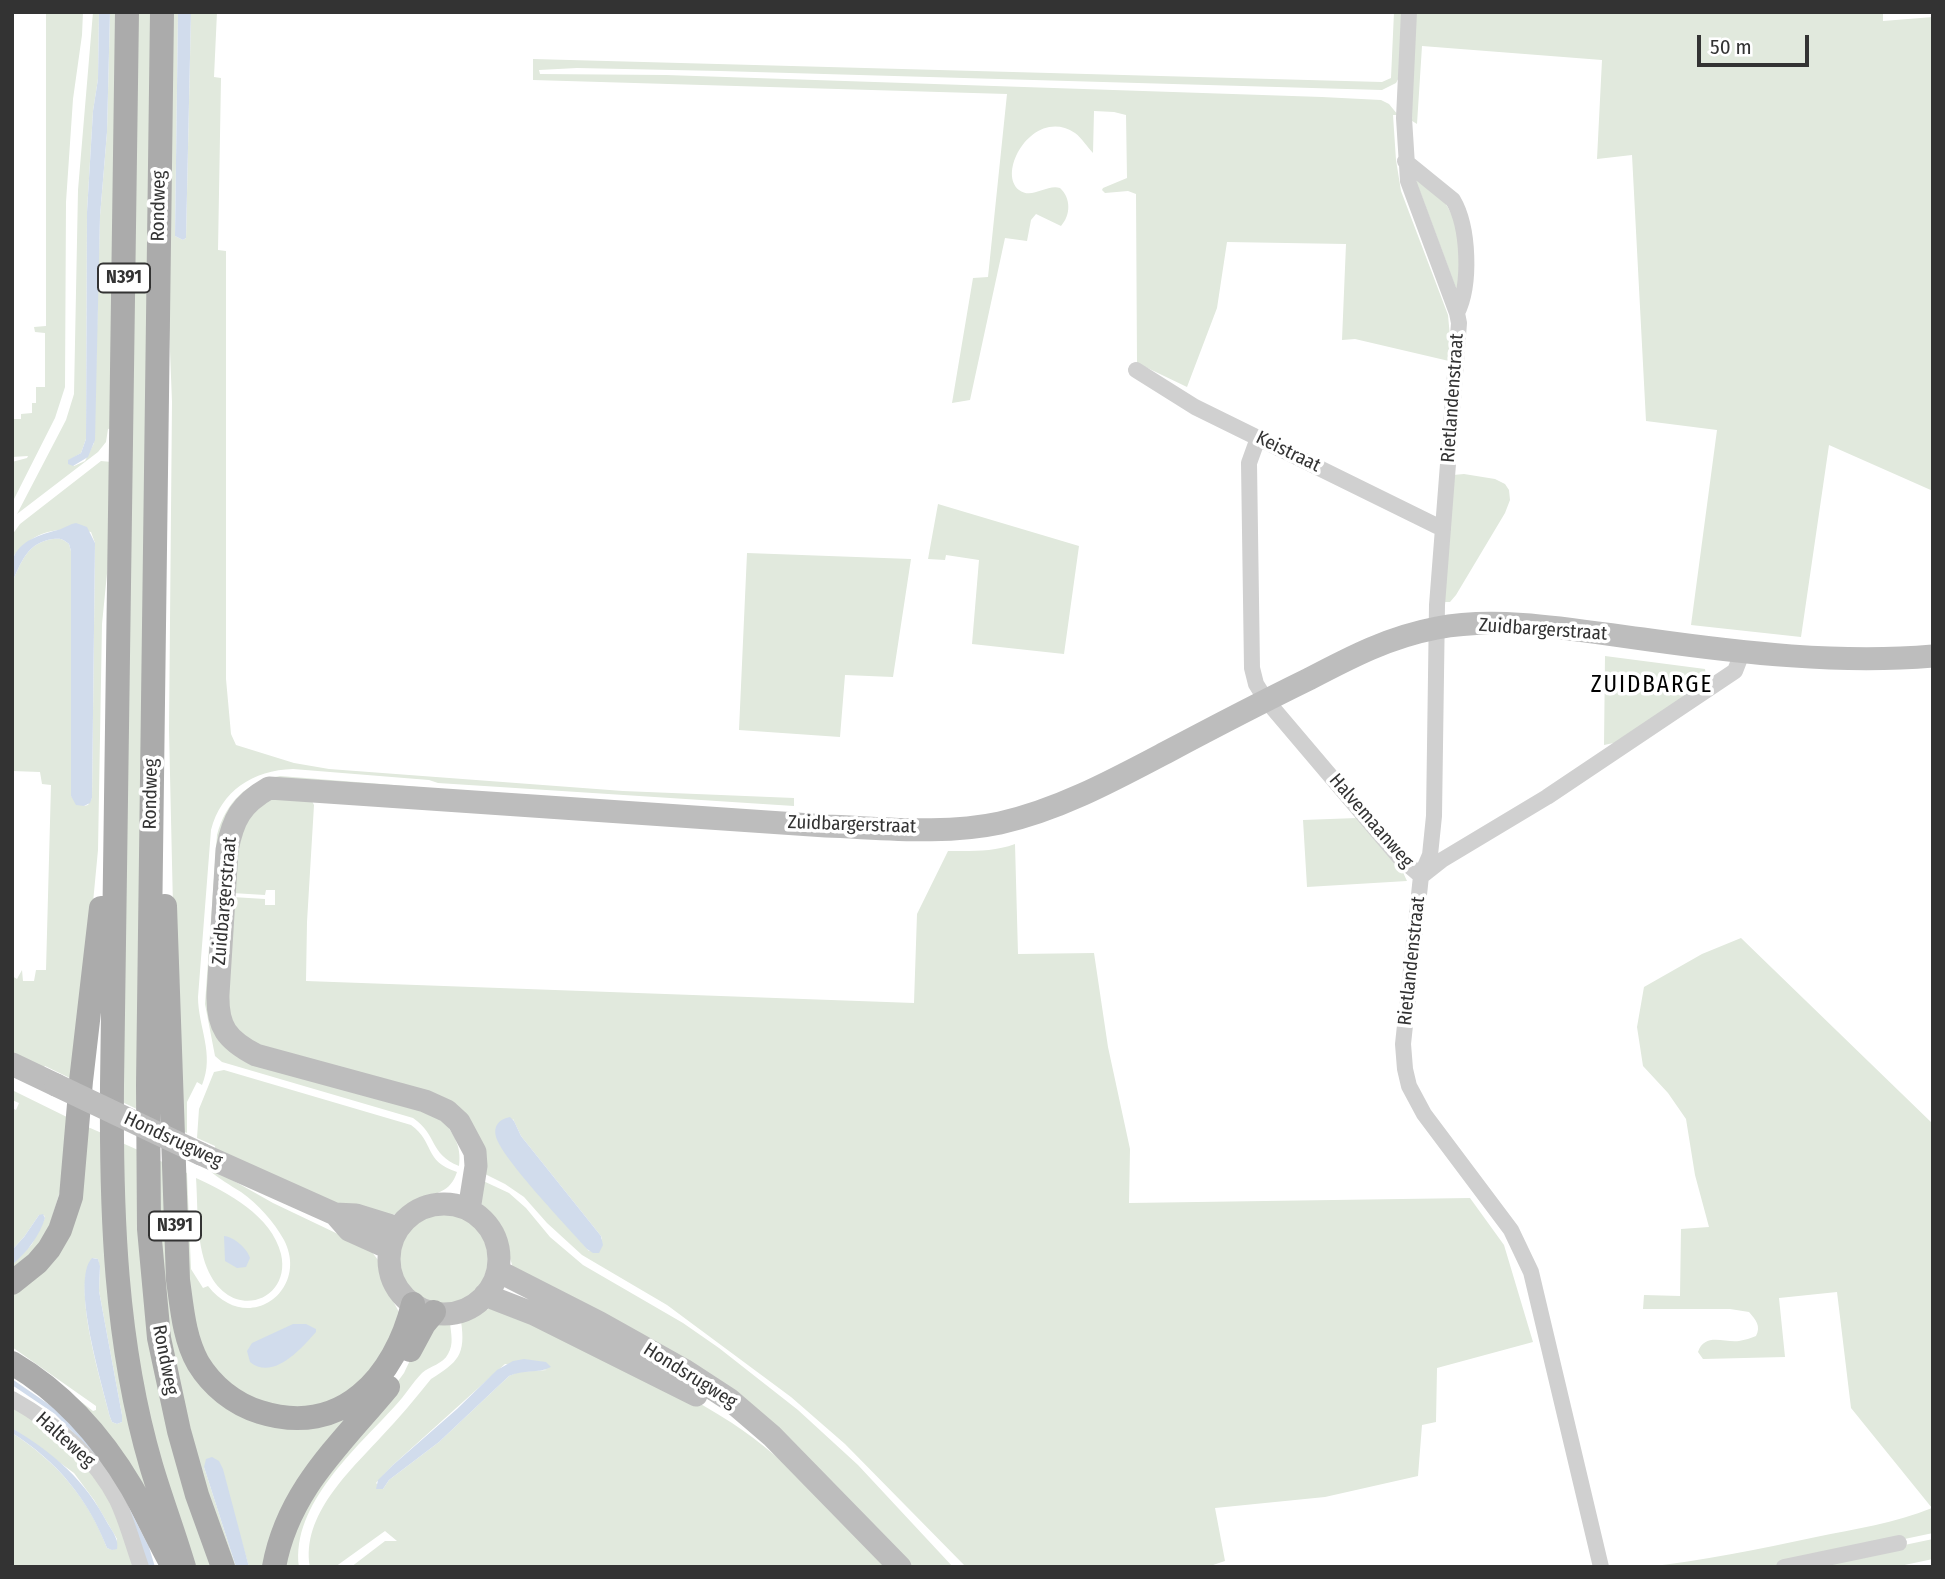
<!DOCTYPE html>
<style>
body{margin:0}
#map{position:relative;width:1945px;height:1579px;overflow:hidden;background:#fff;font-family:"Fira Sans Condensed",sans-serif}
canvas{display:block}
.frame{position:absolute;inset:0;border:14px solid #333;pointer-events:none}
.scale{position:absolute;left:1697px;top:35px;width:112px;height:32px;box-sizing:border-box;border:4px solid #333;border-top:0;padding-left:9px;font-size:21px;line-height:24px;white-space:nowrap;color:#333;-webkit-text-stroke:5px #fff;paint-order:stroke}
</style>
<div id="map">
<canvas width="1945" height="1579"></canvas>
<div class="frame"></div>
<div class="scale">50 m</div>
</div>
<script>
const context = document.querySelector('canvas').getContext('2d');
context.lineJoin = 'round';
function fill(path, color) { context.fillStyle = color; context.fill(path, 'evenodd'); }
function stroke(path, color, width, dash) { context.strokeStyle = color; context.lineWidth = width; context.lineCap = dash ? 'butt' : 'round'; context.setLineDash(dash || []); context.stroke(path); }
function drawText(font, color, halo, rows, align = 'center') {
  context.font = font + ' "Fira Sans Condensed",sans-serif'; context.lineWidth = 7; context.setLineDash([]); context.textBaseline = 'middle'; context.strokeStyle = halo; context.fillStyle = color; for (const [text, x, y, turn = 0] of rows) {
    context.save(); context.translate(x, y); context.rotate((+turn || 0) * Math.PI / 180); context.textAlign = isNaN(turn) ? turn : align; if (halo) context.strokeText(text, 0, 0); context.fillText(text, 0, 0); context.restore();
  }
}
const green = new Path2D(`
 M46 12H83L82 35 73 99 66 202 65 387 55 418 12 503V462L27 458 28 456 12 457V419H21V414L32 413V403H36V387H45V333L35 332 34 327 46 326Z
 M93 12H99L98 79 93 111 87 212 86 439 81 453 68 461 74 466 85 461 94 443 100 216 107 132 110 12H117L113 428 108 429 106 442 98 452 17 514 66 420 74 394 78 190Z
 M135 12H154L139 1110 120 1101Z
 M170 12H178L175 236 183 240 186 238 191 12H217L214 77 221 78 218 250 226 251V679L231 734 236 745 294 763 329 769 623 791 794 798V806L438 783 429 780 293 769C253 770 221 791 211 830L198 997C198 1027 215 1054 202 1085L197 1082 187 1102V1133L178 1129 169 730 172 402 167 274Z
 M1394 12H1405L1401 74 1396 83 1382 90 720 71 577 68 539 70 540 74 666 75 1322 97 1381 100 1389 104 1398 115H1393L1396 160 1401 191 1448 315 1450 337 1449 361 1355 339 1342 340 1346 244 1227 242 1217 308 1187 387 1137 363 1136 194 1128 191 1105 193 1102 190 1103 188 1127 178 1126 115 1114 112 1094 111 1093 153C1087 147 1082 138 1075 133 1034 106 996 172 1019 190 1032 200 1046 184 1060 188 1071 198 1071 215 1061 226L1036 214 1031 220 1027 241 1005 238 970 400 952 403 973 278 988 277 1007 94 533 80V59L1382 82 1391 78Z
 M1412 12H1883V21L1933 17V491L1829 445 1801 637 1691 625 1717 430 1646 421 1632 155 1597 159 1602 60 1422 46 1417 124 1409 119Z
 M1412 170 1440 193 1460 230V299Z
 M101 461 112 462 113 513 102 624 98 850 76 1081 45 1066 43 1068 12 1055V976L17 979 22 970 23 981H34L36 970H46L51 785 42 784 40 772 12 771V583C21 562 28 542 53 539 61 538 63 539 69 544L71 551V796L84 806 88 805 92 798 95 543 91 532C56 527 36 529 12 558V535L20 524Z
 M1464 474 1495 479 1505 484 1509 490 1510 500 1505 513 1456 595 1450 602H1444L1453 475Z
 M938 504 1079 546 1064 654 972 644 979 560 946 555 945 560 928 559Z
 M747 553 911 559 893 677 845 675 840 737 739 730Z
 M1605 656 1705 669 1707 681 1628 740 1604 745Z
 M280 776 419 787 420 790 243 796 215 1029 442 1118C453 1134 462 1145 459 1166 429 1154 438 1135 413 1118L222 1062 215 1056 205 1004 217 835C226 802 246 782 280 776Z
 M268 798 311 799 314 805 307 922 306 981 914 1003 917 914 948 851C972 851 993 852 1015 844L1018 954 1094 953 1108 1047 1130 1149 1129 1203 1470 1198 1504 1245 1533 1342 1437 1368 1436 1422 1422 1425 1418 1476 1325 1497 1215 1508 1225 1561 1207 1567H966L845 1444 791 1397 667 1305 582 1255 547 1223 524 1197 505 1184 481 1172 474 1128 248 1043 227 1020 232 897 265 899V905H275V890H266L265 895 232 893 240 824ZM513 1119 521 1136 601 1236 602 1239 589 1251 518 1169 500 1145Z
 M1357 818 1401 868 1407 881 1307 887 1303 820Z
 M1741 938 1933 1124V1533L1772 1567H1645C1702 1561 1759 1549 1816 1537 1855 1529 1895 1523 1932 1508L1851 1408 1837 1292 1779 1298 1785 1357 1703 1359 1698 1352C1705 1332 1724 1343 1739 1341 1745 1340 1751 1338 1756 1336 1761 1326 1756 1320 1749 1312L1730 1309H1643L1644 1295 1680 1296 1681 1229 1709 1227 1695 1175 1686 1119 1668 1093 1643 1066 1637 1027 1644 987 1702 954Z
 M224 1070 411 1125C435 1142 423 1161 457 1172 450 1193 437 1192 420 1199 411 1202 402 1213 392 1215 361 1220 245 1166 215 1149V1146L197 1138 199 1109 214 1072Z
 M12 1090 73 1120 58 1222 12 1278V1265L32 1244 45 1218 44 1215H39L24 1237 12 1250V1108L16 1110 19 1103 12 1100Z
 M81 1124 104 1134 150 1494 55 1381 93 1411 96 1410V1406L12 1347V1290L35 1272ZM93 1258 98 1259 100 1268 99 1291 122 1415V1422L117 1424 112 1422 110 1417C102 1384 70 1283 93 1258Z
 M120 1142 138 1150 139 1208 212 1567H191L173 1514 133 1345Z
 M156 1159 169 1165 176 1306 235 1408 349 1410 268 1567H249L224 1480 204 1467 236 1567H229L212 1519 166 1327Z
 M211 1168 273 1203 361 1245 372 1252 378 1260 384 1284 400 1314 383 1365 322 1410 245 1402 196 1348 177 1169 187 1173 191 1269 203 1288 208 1286C248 1337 310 1290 284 1240 274 1222 258 1204 241 1192 230 1185 219 1179 209 1170Z
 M196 1178C227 1192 272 1216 281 1254 292 1301 230 1324 207 1268 196 1240 198 1207 196 1178Z
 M479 1179 509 1193 526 1208 550 1237 583 1265 683 1323 719 1348 798 1410 858 1465 953 1567H911L841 1492 795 1447 513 1268 502 1231 480 1202Z
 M398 1259a45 45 0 1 1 90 0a45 45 0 1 1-90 0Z
 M493 1307C574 1343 658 1375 732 1423 791 1462 839 1517 888 1567H351L385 1541H397L385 1531 335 1567H310C301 1515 350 1471 381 1437 399 1418 415 1399 431 1379 458 1362 466 1355 461 1321ZM505 1364 547 1370 518 1372 509 1376 439 1442 389 1480 383 1489 376 1483 393 1465Z
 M450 1323C451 1334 454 1344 448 1354 443 1364 430 1366 422 1373 412 1383 405 1396 395 1406 357 1448 291 1504 299 1567H278L289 1528 404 1373 420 1339 439 1324Z
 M12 1406C50 1431 89 1459 110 1500 121 1521 127 1545 136 1567H12V1433C56 1461 89 1499 107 1548L113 1550 117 1539 94 1500 74 1473 12 1428Z
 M1933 1539V1559L1895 1567H1800Z`);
const water = new Path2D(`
 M99 12H110L107 132 100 216 95 440 88 457 73 466 68 464V460L81 453 86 439 87 212 93 111 98 79Z
 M178 12H191L186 238 183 240 175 236Z
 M76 523 87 527 95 543 92 798 90 803 84 806 76 805 71 796V551L69 544C63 539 61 538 53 539 28 542 21 562 12 583 12 575 10 563 14 556 23 538 44 534 61 529 66 527 70 524 76 523Z
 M510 1117 514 1121 521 1136 601 1236 603 1245 599 1253H593L587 1249C568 1227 503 1160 496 1137 493 1126 499 1119 510 1117Z
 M39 1215 43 1214 45 1218C39 1237 27 1252 12 1265V1250L24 1237Z
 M224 1236C234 1237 247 1248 250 1258L246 1267 237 1268 225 1261Z
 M92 1258 98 1259 100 1266 99 1291 122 1415V1422L117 1424 112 1422 110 1417C103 1387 70 1281 92 1258Z
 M293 1324H306L316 1329V1332C301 1349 273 1381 250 1362L247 1351 252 1343Z
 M524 1359 546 1362 551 1367C538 1374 523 1369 509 1376L439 1442 389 1480 383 1489H376L378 1480 393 1465 457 1409 497 1370 513 1361Z
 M12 1379 57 1410 104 1459 149 1547 155 1567H149L141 1546 97 1457 55 1414 12 1385Z
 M12 1428C55 1454 85 1480 108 1524 113 1532 119 1540 117 1549L112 1550 107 1548C88 1499 57 1461 12 1433Z
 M212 1457 219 1461 223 1469 249 1567H236L204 1467 206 1459Z`);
const street = new Path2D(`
 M1409 12 1404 118 1408 181 1457 313 1459 323 1437 605 1434 816 1430 855 1421 876 1403 1044 1405 1069 1409 1086 1424 1114 1511 1230 1531 1272 1601 1567
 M1405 161 1453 200C1469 227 1471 285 1457 313
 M1136 370 1195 407 1443 529
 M1258 438 1249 463 1252 668 1256 684 1266 700 1400 858 1421 876
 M1423 875 1442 860 1547 797 1735 671 1742 653
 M12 1399C55 1423 94 1456 117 1500 127 1521 133 1545 141 1567
 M1784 1567 1899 1543`);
const secondary = new Path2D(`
 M12 1064 56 1085
 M201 1154 335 1214 356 1215 398 1228
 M389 1259a55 55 0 1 1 110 0a55 55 0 1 1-110 0Z
 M469 1210 476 1166 475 1152 459 1122 447 1111 425 1101 256 1055C227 1040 217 1027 218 994L227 850C233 819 241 804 269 788L826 826C883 828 944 835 1000 823 1058 810 1112 781 1165 753 1212 728 1260 703 1309 679 1351 657 1389 637 1437 628 1502 615 1585 632 1650 640 1743 653 1839 664 1933 656
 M335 1214 349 1230 389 1248
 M498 1271 600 1323 684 1370 730 1400 772 1436 900 1567
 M485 1295 534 1314 696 1395`);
const primary = new Path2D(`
 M127 12 112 1085C111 1212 115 1342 151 1465 161 1499 174 1533 184 1567
 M162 12 148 1085 149 1229 159 1338 179 1431 197 1495 223 1567
 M165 906 178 1280C182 1308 184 1338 198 1363 212 1386 234 1404 260 1412 342 1438 395 1377 413 1304
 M12 1283 37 1263 49 1249 60 1230 71 1197 81 1081 101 908
 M410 1350 424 1324 434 1312
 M12 1363C63 1393 102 1437 132 1488 146 1513 158 1540 172 1565
 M274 1567C288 1490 340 1445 388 1387`);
const secondaryBridge = new Path2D(`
 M56 1085 201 1154`);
const shields = [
 [124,278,52],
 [175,1226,52]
];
const shieldNames = [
 ["N391",124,278],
 ["N391",175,1226]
];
const streetNames = [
 ["Rondweg",159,206,-89],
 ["Rietlandenstraat",1453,398,-86],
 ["Keistraat",1288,452,26],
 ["Zuidbargerstraat",1543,630,4],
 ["Rondweg",151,794,-89],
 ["Halvemaanweg",1371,821,49],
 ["Zuidbargerstraat",852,825,2],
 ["Zuidbargerstraat",225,901,-85],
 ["Rietlandenstraat",1412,961,-84],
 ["Hondsrugweg",173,1140,25],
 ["Rondweg",165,1360,79],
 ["Hondsrugweg",690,1376,32],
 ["Halteweg",65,1440,42]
];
const quarterNames = [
 ["ZUIDBARGE",1652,686]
];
fill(green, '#e1e9dd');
fill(water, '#d1dcec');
stroke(street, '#d0d0d0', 16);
stroke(secondary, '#bdbdbd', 23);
stroke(primary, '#ababab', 24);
stroke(secondaryBridge, '#bdbdbd', 23);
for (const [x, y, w] of shields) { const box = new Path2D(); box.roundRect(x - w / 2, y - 14.5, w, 29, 5); context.fillStyle = '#fff'; context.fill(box); stroke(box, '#333', 2); }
drawText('bold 18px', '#333', null, shieldNames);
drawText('19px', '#333', '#fff', streetNames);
context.letterSpacing = '2px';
drawText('23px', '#000', '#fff', quarterNames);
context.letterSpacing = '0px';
</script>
